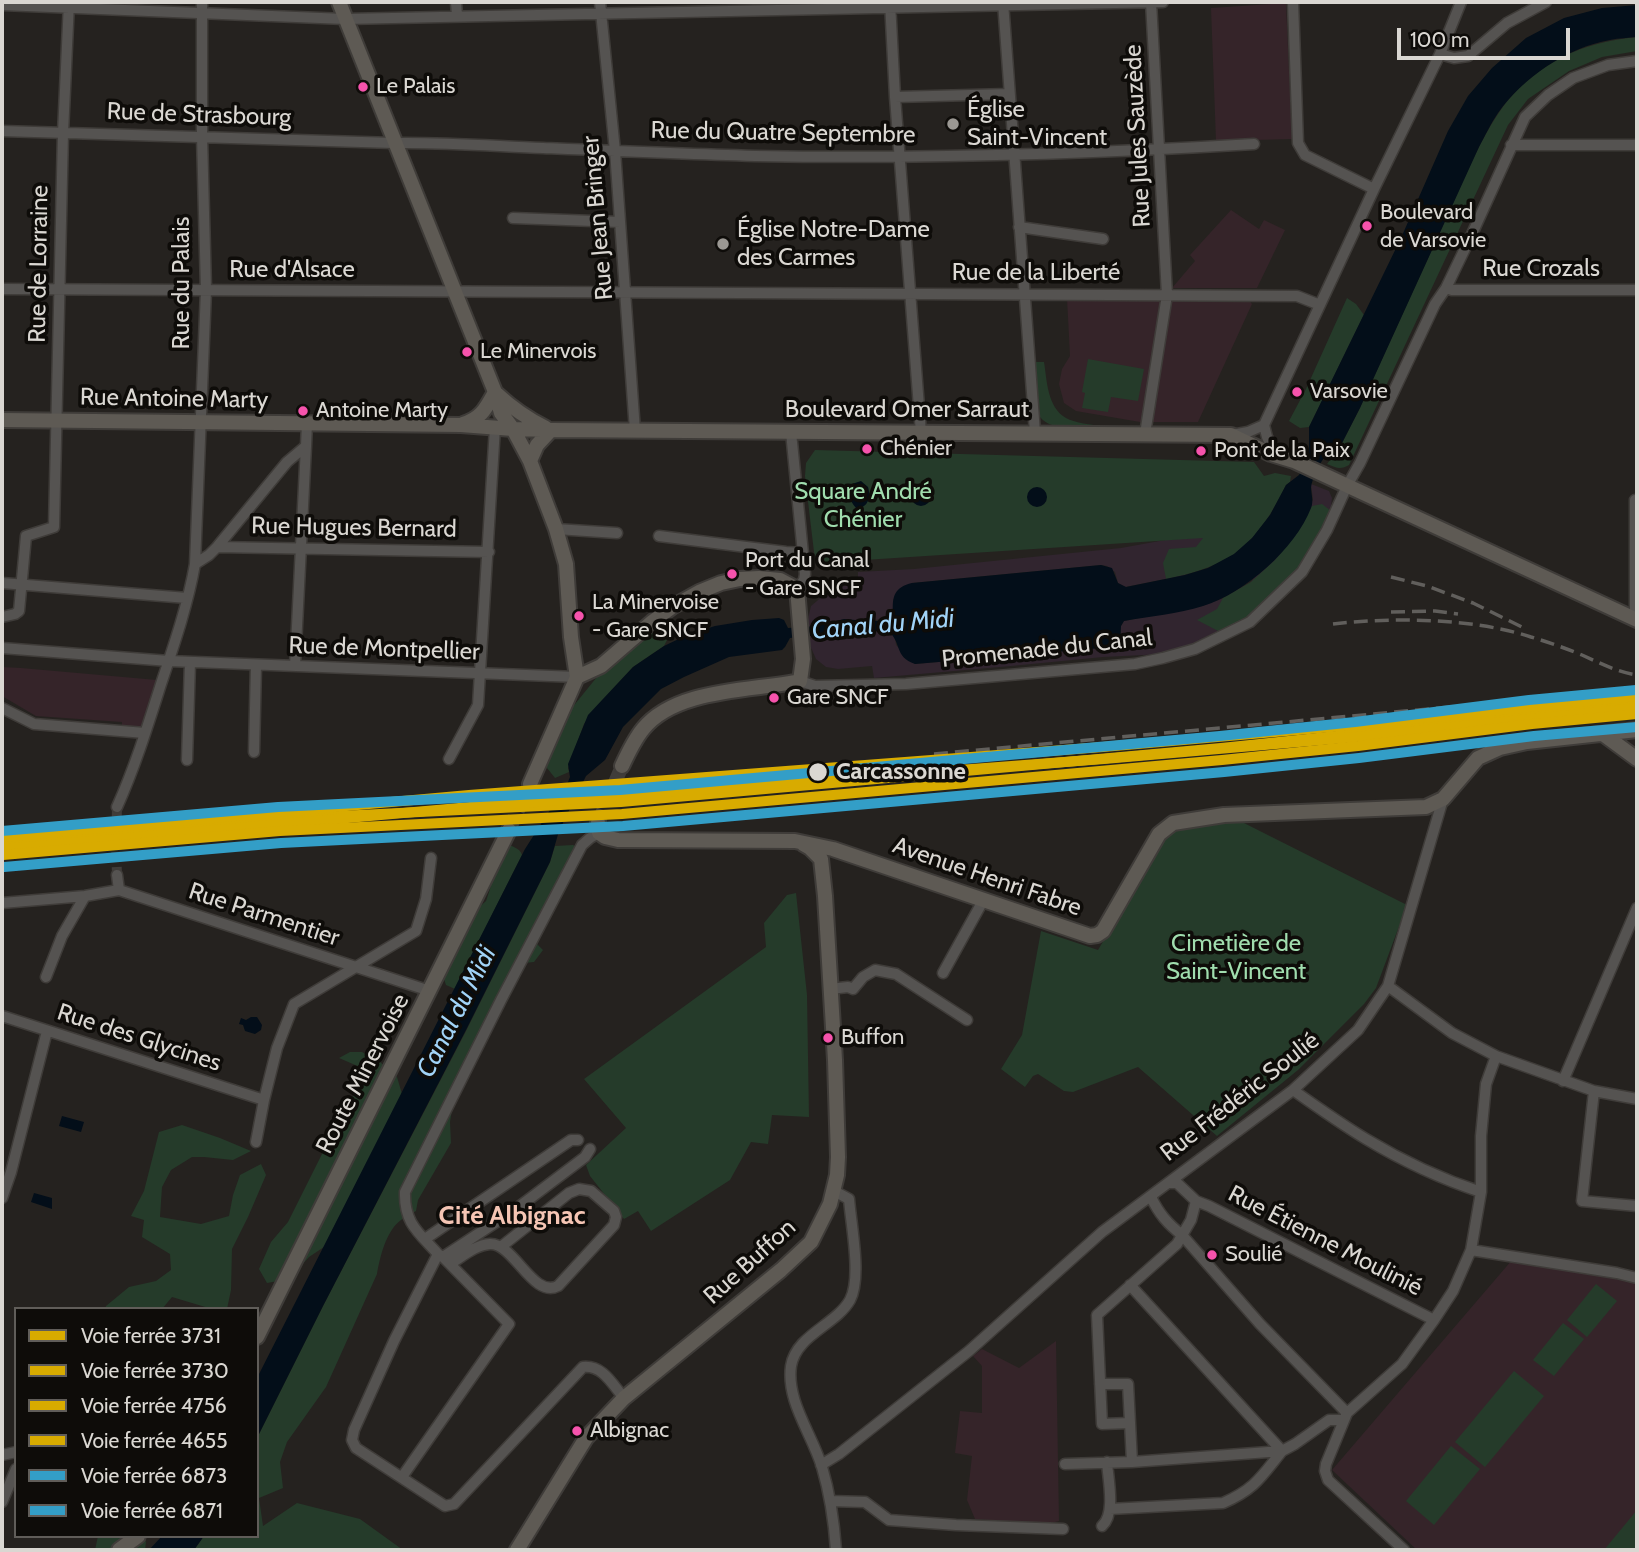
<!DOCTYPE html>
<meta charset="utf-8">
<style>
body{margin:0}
#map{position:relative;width:1639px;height:1552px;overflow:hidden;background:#25221f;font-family:Cabin,sans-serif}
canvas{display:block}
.frame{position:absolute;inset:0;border:4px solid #dad7d2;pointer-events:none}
.legend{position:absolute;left:14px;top:1307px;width:245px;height:231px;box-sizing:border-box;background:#0e0c09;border:2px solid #605d59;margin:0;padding:9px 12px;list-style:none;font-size:21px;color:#dad7d2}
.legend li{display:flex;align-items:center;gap:14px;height:35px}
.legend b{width:35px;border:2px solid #605d59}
.scale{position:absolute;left:1397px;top:28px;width:173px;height:32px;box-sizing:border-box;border:4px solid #dad7d2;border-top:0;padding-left:9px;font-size:21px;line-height:24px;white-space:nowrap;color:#dad7d2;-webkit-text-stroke:5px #0e0c09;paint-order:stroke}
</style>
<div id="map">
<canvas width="1639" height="1552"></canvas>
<div class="frame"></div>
<ul class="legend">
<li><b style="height:9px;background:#d8ab00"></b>Voie ferrée 3731</li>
<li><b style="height:9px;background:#d8ab00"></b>Voie ferrée 3730</li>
<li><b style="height:9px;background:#d8ab00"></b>Voie ferrée 4756</li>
<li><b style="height:9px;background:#d8ab00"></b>Voie ferrée 4655</li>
<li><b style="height:9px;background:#339ec7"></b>Voie ferrée 6873</li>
<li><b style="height:9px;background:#339ec7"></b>Voie ferrée 6871</li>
</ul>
<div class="scale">100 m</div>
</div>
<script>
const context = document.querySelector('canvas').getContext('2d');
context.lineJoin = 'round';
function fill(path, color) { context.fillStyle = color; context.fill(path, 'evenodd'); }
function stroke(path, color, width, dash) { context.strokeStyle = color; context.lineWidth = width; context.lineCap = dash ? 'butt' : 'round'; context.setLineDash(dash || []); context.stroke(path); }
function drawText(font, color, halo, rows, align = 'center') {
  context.font = font + ' Cabin,sans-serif'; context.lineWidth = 7; context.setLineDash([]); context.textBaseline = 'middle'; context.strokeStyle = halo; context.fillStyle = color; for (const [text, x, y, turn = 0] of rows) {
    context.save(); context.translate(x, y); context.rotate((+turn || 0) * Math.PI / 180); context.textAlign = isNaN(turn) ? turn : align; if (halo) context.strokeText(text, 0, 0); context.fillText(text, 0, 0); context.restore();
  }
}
const industrial = new Path2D(`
 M1311 484 1329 491 1332 498 1331 506 1308 548 1238 621 1194 643 1164 654 1103 657 1011 666 874 678 872 666 838 669 826 667 816 659 809 643 807 623 811 606 824 595 838 587 858 584V572L914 569 1121 548 1165 540 1204 537 1185 575 1125 587 1118 583 1115 572 1107 566 1101 565 912 583 893 600V612L888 619 825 623 818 626 811 627 820 636 844 639 861 635 867 632 888 631 895 637 896 645 915 664 1112 647 1121 636V626L1124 621 1202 606 1221 599 1251 582 1313 500Z`);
const education = new Path2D(`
 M1286 3 1292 139 1216 141 1211 8Z
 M1231 210 1259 229 1264 220 1285 230 1257 288H1172L1195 261 1190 255Z
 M1067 298 1248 299 1252 304 1198 422H1140L1076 411 1064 403 1059 384 1062 369 1070 356Z
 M2 667 21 668 157 680 141 727H122V722L36 716 2 696Z
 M1512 1260 1637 1282V1550H1417L1332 1470Z
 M1056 1341 1059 1521 1047 1524 975 1519 967 1500 972 1456 955 1453 960 1411 982 1413V1366L973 1356 982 1349 1019 1368Z`);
const green = new Path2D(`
 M1637 37V51L1602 57 1569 71 1528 99 1508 125 1349 465C1341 470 1336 468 1327 464L1341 445 1360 408C1388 345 1417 282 1446 219 1464 179 1487 120 1518 89 1554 55 1589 42 1637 37Z
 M1347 298 1356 304 1364 315 1309 427 1300 428 1289 421 1306 389Z
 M1088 359 1144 369 1138 401 1111 397 1108 412 1082 408 1085 393 1082 392Z
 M1035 362H1044C1047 380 1047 407 1066 418 1075 423 1089 424 1099 426 1081 426 1051 432 1040 417Z
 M815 450 1254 462 1264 476 1275 473 1291 476 1290 482 1286 485C1274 510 1257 539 1233 555 1213 568 1189 574 1166 579L1163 563 1169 549 1196 547 1203 538 818 563 814 552 805 476 806 463Z
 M1322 504 1331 511 1332 519 1302 572 1242 623 1220 632 1197 620 1217 609 1223 598 1251 582 1275 560 1297 533 1312 506Z
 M666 623 672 630 664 646 633 667 597 706 584 724 568 768 569 772 555 778 543 763 571 709 601 672 658 626Z
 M1238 820 1407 905 1376 988 1364 1004 1298 1070 1217 1136 1138 1067 1073 1092 1064 1091 1038 1074 1033 1076 1025 1087 1001 1069 1022 1035 1041 931 1098 950 1163 839 1178 829Z
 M505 844C512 846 520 848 522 855L455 989 446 985 443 976 473 913 486 901 490 889 492 873Z
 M573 845 577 847 530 937 543 950 534 962 524 963 485 1023 449 1092 452 1110 450 1122 451 1143 418 1200 416 1211C411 1214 405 1217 401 1220 386 1231 380 1257 377 1274L326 1387 287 1442 280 1462 283 1488 259 1498 263 1526 297 1503 360 1519 403 1550H194L204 1536H257V1438L323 1306 465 1033 550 862 555 846Z
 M796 893 807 995 809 1117 772 1115 768 1144 751 1142 730 1180 651 1231 638 1211 624 1219 590 1176 586 1165 626 1128 584 1079 766 947 764 923 787 895Z
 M350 1052H362L380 1062 397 1077 402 1094 324 1247 309 1257 289 1279 267 1283 259 1269 271 1242 288 1222 339 1120 361 1082 369 1071 339 1058Z
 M182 1125 220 1138 251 1151 233 1160 204 1157H192L171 1170 162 1187 160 1217 201 1224 229 1216 233 1195 240 1175 261 1164 266 1175 248 1217 232 1249 231 1290 227 1309H212L172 1297 162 1309H105L106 1306 129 1287 156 1281 171 1270 170 1254 142 1237 144 1220 131 1216 144 1191 159 1132Z
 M1596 1284 1617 1301 1587 1337 1567 1320Z
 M1563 1323 1584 1339 1554 1376 1533 1360Z
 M1514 1371 1544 1396 1485 1467 1455 1442Z
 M1451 1446 1480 1469 1434 1525 1406 1501Z
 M1637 1510V1550H1604Z
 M98 1536H142L146 1542 145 1550H95Z`);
const water = new Path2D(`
 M1637 5V37C1628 38 1619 38 1610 40 1566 48 1524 77 1498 113 1491 123 1485 136 1479 147L1360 408 1341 445C1336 451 1329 453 1324 458 1319 464 1312 479 1311 487 1311 494 1314 501 1311 508 1295 549 1245 593 1203 606 1178 614 1150 616 1124 621L1121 626 1120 641 1112 647 915 664C894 657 902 642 888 631 871 629 858 638 842 639 834 639 827 636 819 636 810 635 799 637 790 638L785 647 782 650 729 657 684 677 661 689 623 727 605 760 586 776 559 831 550 862 466 1030 323 1306 257 1438V1378L525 849 568 782 570 777 568 764 588 715 633 667 664 646 687 635 715 626 752 620 779 618 784 620 788 628 818 626 844 619 866 621H880L888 619 893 612C892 596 895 587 912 583L1101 565 1112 568 1118 583 1126 587 1185 575 1208 568 1234 554 1252 538 1270 515 1286 485 1299 475 1309 455V427L1401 238 1448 131 1468 96 1492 68 1526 38 1564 18 1602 8Z
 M861 481 868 487C871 497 868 509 856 508 849 500 848 494 852 484Z
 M911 496a10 10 0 1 1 20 0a10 10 0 1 1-20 0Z
 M1027 497a10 10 0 1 1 20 0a10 10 0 1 1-20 0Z
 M251 1017H257L262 1025 261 1030 255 1034 245 1031 243 1025 239 1024 241 1018 246 1020Z
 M62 1116 84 1122 81 1132 59 1126Z
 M34 1193 52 1198V1209L31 1202Z
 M162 1536H204L194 1550H149Z`);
const streetTunnel = new Path2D(`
 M117 807 116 847 117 875`);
const secondaryTunnel = new Path2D(`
 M598 823 622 766
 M509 830 530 784`);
const street = new Path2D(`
 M456 2 457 16
 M600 2 615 151 635 431
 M890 2 895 97 921 433
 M1003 2 1035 433
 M1293 2 1298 143 1305 155 1374 189
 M2 5 345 19 1163 2
 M1440 54 1454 58 1468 56 1507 23 1546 2
 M895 97 1009 94
 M2 131 394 143C444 142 493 146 543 148 614 151 684 154 755 156 921 159 1088 154 1254 144
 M1511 145H1637
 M513 218 620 222
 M1019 227 1103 239
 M1446 288 1452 290H1637
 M2 289 1297 296 1320 305
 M1264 425 1267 437 1276 455
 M791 432 805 574 804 580 797 589
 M1145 434 1167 295 1151 2
 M1232 435 1248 432 1264 425 1374 189 1440 54 1461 2
 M556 529 617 533
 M659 536 786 552 803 553
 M217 547 489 552
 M195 564 209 555 217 547 287 462 306 446 307 423
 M2 583 187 598
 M2 617 15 614 19 611 26 536 54 527 63 133 69 2
 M1635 619V500H1637
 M2 648 169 661 577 677
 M295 666 306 446
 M800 681 815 686 906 684 1135 664 1163 658 1195 649 1250 622 1302 572 1327 530 1347 486 1360 463 1435 304 1446 288 1472 234 1525 117 1548 95 1573 78 1608 65 1637 61
 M2 708 34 724 145 733
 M254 752 256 665
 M449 759 478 705 495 427
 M187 760 190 662
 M117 807C135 767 148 725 161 684 174 645 188 604 195 564L206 290 202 136V2
 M117 875 119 890
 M2 903 85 896 119 890 430 991
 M943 973 984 899
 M46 977 62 936 85 896
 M1388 986 1452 1033 1496 1056 1594 1091 1637 1099
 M830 989 848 987 853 989 863 977 875 970 896 974 967 1020
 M2 1016 264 1100
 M1563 1081 1637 908
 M1293 1090C1317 1107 1341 1124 1366 1139 1401 1160 1441 1179 1481 1192
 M1594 1091 1582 1201 1637 1206
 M256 1142 264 1100 277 1048 294 1004 416 931 426 899 431 858
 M834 1191 849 1199C851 1225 862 1278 850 1300 836 1325 796 1335 791 1366 786 1401 812 1434 822 1467 830 1494 834 1521 836 1550
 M1151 1197C1159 1214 1168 1224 1182 1235L1260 1324 1347 1413
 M2 1198 11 1172 47 1031
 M1196 1201 1209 1206 1434 1320
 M425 1239 571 1140H578
 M1471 1250 1617 1273 1637 1278
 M438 1254 394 1341 354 1430 352 1440 356 1448 445 1506 454 1504 583 1367C603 1365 612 1384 624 1398
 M443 1257 516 1209 585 1157 590 1149
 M450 1264C462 1257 475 1245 490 1244 514 1243 533 1299 558 1286L614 1225 616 1217 614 1211 591 1191 579 1189 569 1193 502 1246
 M1130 1285 1282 1451 1295 1444 1329 1420H1344
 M1100 1384H1128L1132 1462
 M1130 1423 1102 1424 1097 1315 1177 1244 1191 1220 1196 1201 1177 1183H1168
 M2 1455 16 1452
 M1065 1464 1132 1462 1282 1451
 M821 1465 839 1454 969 1351 1102 1232 1293 1090 1358 1030 1388 986 1443 799
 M402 1477 509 1324 443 1257 438 1254C418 1232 404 1223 405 1192L501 1000 582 845 590 838 599 833
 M830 1501 865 1502 889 1520 956 1525 1063 1529
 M2 1502 16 1469
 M1110 1509 1223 1503C1255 1489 1261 1477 1282 1451
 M1102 1526C1116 1514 1108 1479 1107 1462
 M1404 1550 1328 1480 1325 1471 1326 1464 1347 1413 1402 1364 1434 1320 1453 1291 1471 1250 1481 1192V1136L1486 1084 1496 1056`);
const secondary = new Path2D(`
 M339 2 495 392 501 413 513 429 530 461 556 529 566 564 571 637 577 677 530 784
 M497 394C512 408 528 419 546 428
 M2 420 461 425 513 429 551 430 1231 435 1271 454 1294 461 1637 620
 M463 424C482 418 486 408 495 392
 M530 461 537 445 551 430
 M577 677 601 666 652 622 672 607 699 592 721 583 740 579 759 578 780 580 797 589 803 659 800 681C753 691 676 688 643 729 634 740 628 753 622 766
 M1603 734 1637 759
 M598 823 599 833 605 837 618 840 795 841 833 849 1090 936 1097 935 1103 931 1159 834 1173 823 1224 815 1426 807 1443 799 1478 758 1500 748 1527 742 1637 730
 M257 1337 509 830
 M119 1550 138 1536
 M517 1550 586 1438 624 1398 781 1270 811 1242 830 1204 837 1175 838 1157 835 1060 825 896 821 859 810 848 803 844`);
const rail = new Path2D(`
 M1391 577 1427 586 1473 603 1526 629
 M1391 612 1435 611 1458 614
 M1333 624C1393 617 1473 618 1531 637 1548 642 1565 648 1582 655 1600 663 1617 672 1637 675
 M934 754 1637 690`);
const rail1 = new Path2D(`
 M2 843 279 819 621 802 1221 748 1356 734 1531 712 1637 702`);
const rail2 = new Path2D(`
 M2 837 469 795 1103 747 1355 725 1637 696`);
const rail3 = new Path2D(`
 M3 849 470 807 1104 759 1356 737 1637 708`);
const rail4 = new Path2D(`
 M3 855 280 831 622 814 1222 760 1358 746 1532 724 1637 714`);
const rail5 = new Path2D(`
 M2 831 278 807 620 790 1220 736 1355 722 1529 700 1636 690`);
const rail6 = new Path2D(`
 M4 867 281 843 623 826 1224 772 1359 758 1534 736 1637 727`);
const markers = [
 [363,87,6,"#f653ac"],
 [953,124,7,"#9b9893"],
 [1367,226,6,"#f653ac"],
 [723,244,7,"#9b9893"],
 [467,352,6,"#f653ac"],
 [1297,392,6,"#f653ac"],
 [303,411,6,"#f653ac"],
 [867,449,6,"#f653ac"],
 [1201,451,6,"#f653ac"],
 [732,574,6,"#f653ac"],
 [579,616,6,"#f653ac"],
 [774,698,6,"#f653ac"],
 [818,772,10,"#dad7d2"],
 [828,1038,6,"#f653ac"],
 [1212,1255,6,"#f653ac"],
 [577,1431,6,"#f653ac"]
];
const busNames = [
 ["Le Palais",376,87],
 ["Boulevard",1380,213],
 ["de Varsovie",1380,241],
 ["Le Minervois",480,352],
 ["Varsovie",1310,392],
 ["Antoine Marty",316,411],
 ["Chénier",880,449],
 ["Pont de la Paix",1214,451],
 ["Port du Canal",745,561],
 ["- Gare SNCF",745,589],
 ["La Minervoise",592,603],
 ["- Gare SNCF",592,631],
 ["Gare SNCF",787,698],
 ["Buffon",841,1038],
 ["Soulié",1225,1255],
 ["Albignac",590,1431]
];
const poiNames = [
 ["Église",967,110],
 ["Saint-Vincent",967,138],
 ["Église Notre-Dame",737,230],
 ["des Carmes",737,258]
];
const streetNames = [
 ["Rue de Strasbourg",199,115,2],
 ["Rue du Quatre Septembre",783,133,1],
 ["Rue Jules Sauzède",1138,136,-93],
 ["Rue Jean Bringer",598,218,-95],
 ["Rue de Lorraine",39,264,-89],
 ["Rue Crozals",1541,269],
 ["Rue d'Alsace",292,270],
 ["Rue de la Liberté",1036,273],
 ["Rue du Palais",182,283,-90],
 ["Rue Antoine Marty",174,399,1],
 ["Boulevard Omer Sarraut",907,410],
 ["Rue Hugues Bernard",354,528,1],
 ["Rue de Montpellier",384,649,2],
 ["Promenade du Canal",1047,649,-6],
 ["Avenue Henri Fabre",987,877,19],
 ["Rue Parmentier",264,915,18],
 ["Rue des Glycines",139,1038,18],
 ["Route Minervoise",363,1074,-63],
 ["Rue Frédéric Soulié",1240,1097,-38],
 ["Rue Étienne Moulinié",1325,1241,27],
 ["Rue Buffon",750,1262,-42]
];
const parkNames = [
 ["Square André",863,492],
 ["Chénier",863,520],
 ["Cimetière de",1236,944],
 ["Saint-Vincent",1236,972]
];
const stopNames = [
 ["Carcassonne",836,772]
];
const waterNames = [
 ["Canal du Midi",883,625,-5],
 ["Canal du Midi",457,1012,-63]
];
const neighbourhoodNames = [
 ["Cité Albignac",512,1216]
];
fill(industrial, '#31252f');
fill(education, '#352429');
fill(green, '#253b2a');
fill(water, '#030e19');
stroke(streetTunnel, '#403d3a', 10, [10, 5]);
stroke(secondaryTunnel, '#403d3a', 14, [14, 7]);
stroke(street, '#3f3c39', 13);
stroke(secondary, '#3f3c39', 18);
stroke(street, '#555351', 10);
stroke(secondary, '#5e5a54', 14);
stroke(rail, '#615f5c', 3.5, [14, 7]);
stroke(rail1, '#d8ab00', 10);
stroke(rail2, '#d8ab00', 10);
stroke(rail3, '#d8ab00', 10);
stroke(rail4, '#d8ab00', 10);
stroke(rail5, '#339ec7', 10);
stroke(rail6, '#339ec7', 10);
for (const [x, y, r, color] of markers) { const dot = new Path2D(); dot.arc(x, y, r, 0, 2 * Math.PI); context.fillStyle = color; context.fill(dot); stroke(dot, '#0e0c09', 2.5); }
drawText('22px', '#dad7d2', '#0e0c09', busNames, 'left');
drawText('24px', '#dad7d2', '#0e0c09', poiNames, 'left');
drawText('24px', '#dad7d2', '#0e0c09', streetNames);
drawText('24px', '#a0ddae', '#0e0c09', parkNames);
drawText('bold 24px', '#dad7d2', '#0e0c09', stopNames, 'left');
drawText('italic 26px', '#a1d3f7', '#0e0c09', waterNames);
drawText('bold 26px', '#f5c5b4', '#0e0c09', neighbourhoodNames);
</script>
